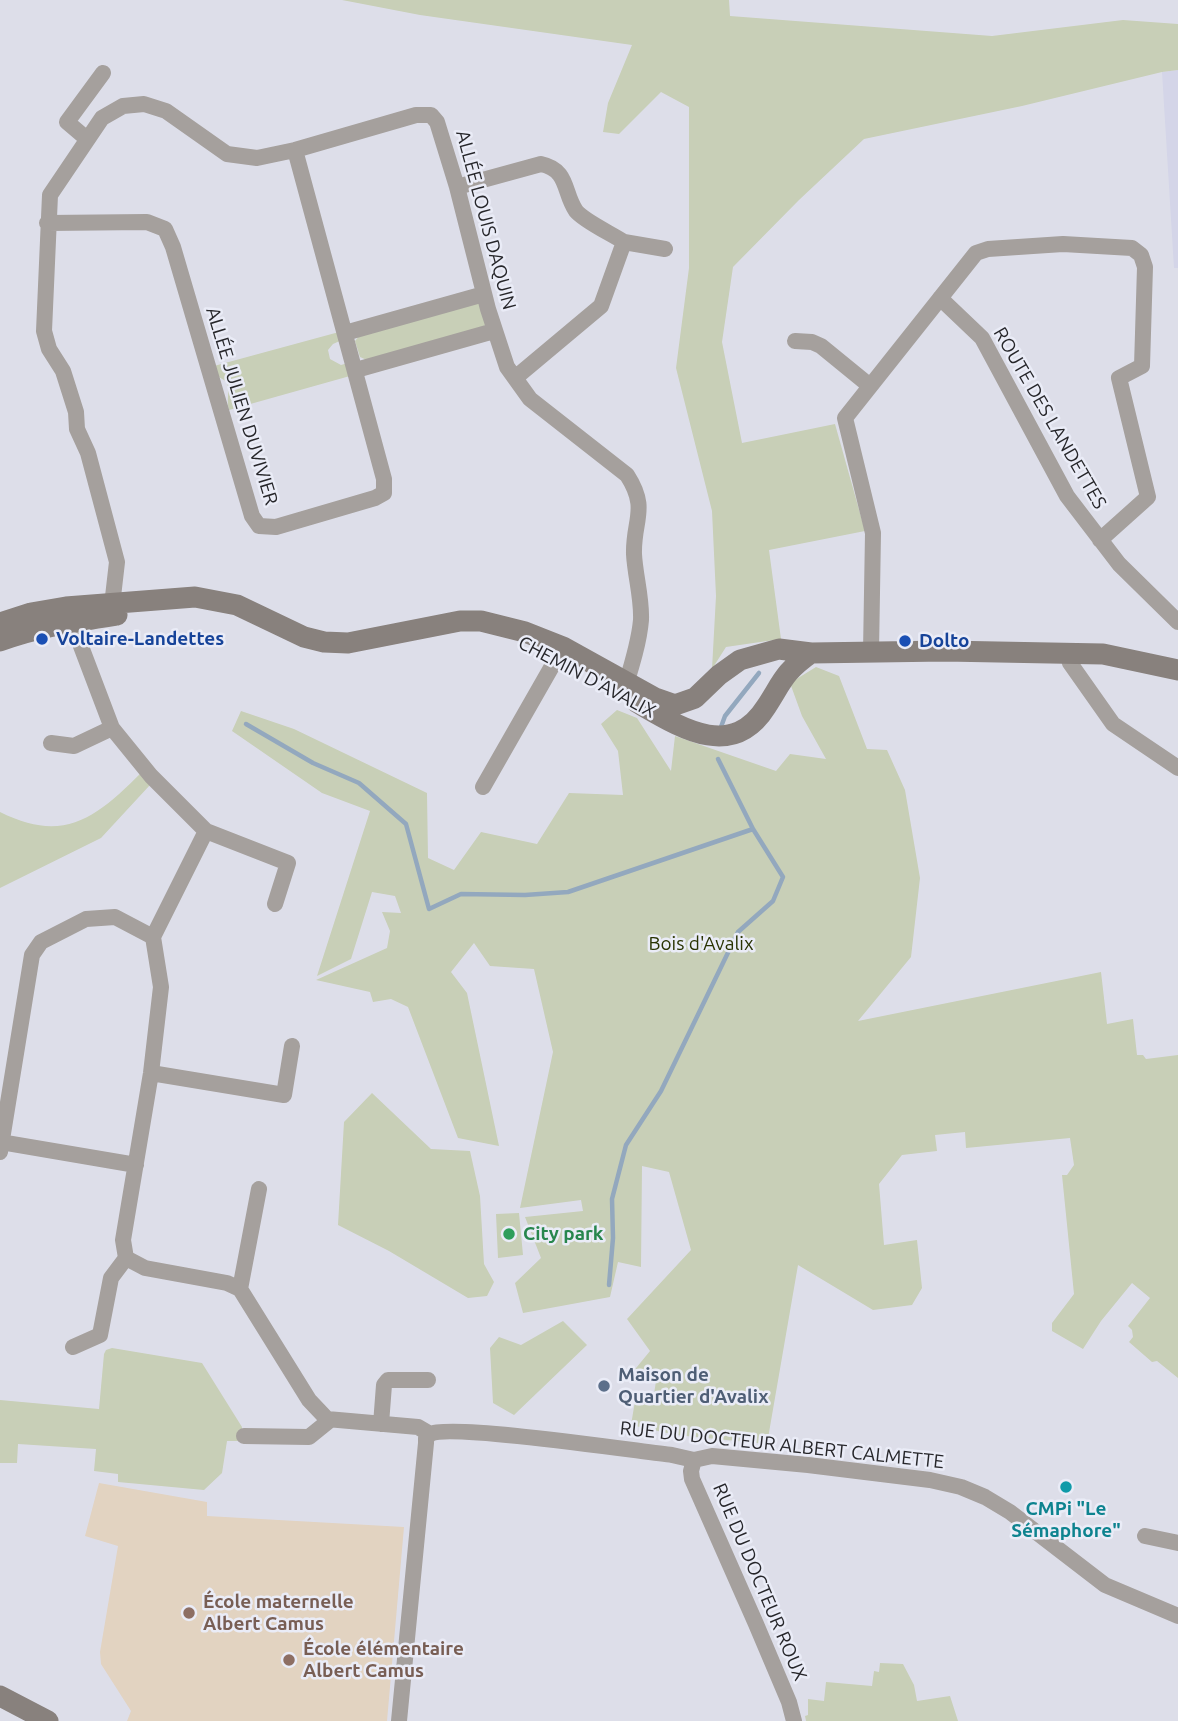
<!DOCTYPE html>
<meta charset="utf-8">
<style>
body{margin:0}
canvas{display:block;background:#dddee9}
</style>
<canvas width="1178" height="1721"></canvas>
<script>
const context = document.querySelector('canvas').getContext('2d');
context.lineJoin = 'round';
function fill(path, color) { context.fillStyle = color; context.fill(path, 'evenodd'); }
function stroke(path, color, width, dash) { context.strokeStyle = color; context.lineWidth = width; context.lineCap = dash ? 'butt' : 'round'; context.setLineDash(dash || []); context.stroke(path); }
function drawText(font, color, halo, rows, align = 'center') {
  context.font = font + ' Ubuntu,sans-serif'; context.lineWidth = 5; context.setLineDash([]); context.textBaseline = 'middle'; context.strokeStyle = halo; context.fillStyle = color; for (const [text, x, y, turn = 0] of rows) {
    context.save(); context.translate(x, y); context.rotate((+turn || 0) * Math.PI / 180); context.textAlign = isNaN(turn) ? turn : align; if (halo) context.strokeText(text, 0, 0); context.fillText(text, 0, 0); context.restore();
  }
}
const built = new Path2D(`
 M1178 70V268H1174L1162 72Z`);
const education = new Path2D(`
 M99 1483 207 1502V1516L404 1527 387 1721H127L131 1711 101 1664 100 1652 118 1546 85 1536Z`);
const green = new Path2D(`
 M342 0H729L730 16 992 36 1123 20 1178 24V70L1162 72 1022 106 864 139 799 200 733 267 722 342 742 443 835 424 865 531 769 550 781 639 726 647 712 669 716 596 712 511 676 368 689 268V107L661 92 619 134 603 132 608 103 632 45 420 15Z
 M477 302 483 305 487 322 482 329 369 361 360 357 355 341 360 335Z
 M339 332 342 340 333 344 328 350 330 359 341 365 348 363 350 376 229 410C226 399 230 395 227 382L219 377 214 366Z
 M816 667 839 676 867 749 887 750 905 790 920 878 911 957 858 1021 1101 972 1107 1024 1133 1019 1137 1055H1143L1146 1059 1178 1055V1378L1157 1361 1152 1362 1129 1342 1133 1337 1132 1330 1128 1326 1150 1298 1132 1283 1101 1321 1083 1349 1052 1331V1323L1074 1294 1062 1175H1067L1074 1165 1070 1138 966 1148 965 1132 935 1135 937 1151 902 1155 879 1184 884 1245 917 1240 922 1288 912 1305 873 1310 798 1265 767 1444 676 1435 631 1425 636 1395 654 1394 656 1381 632 1373 650 1351 627 1319 691 1250 669 1172 642 1166 641 1267 618 1262 610 1297 523 1313 515 1283 541 1258 525 1217 583 1211 581 1200 520 1208 553 1052 534 969 490 966 474 943 451 972 467 993 499 1146 458 1138 408 1007 391 999 373 1002 370 992 316 980 387 948 390 931 382 912 401 913 395 896 372 892 351 959 317 976 370 811 322 793 232 731 241 711 294 729 427 793 428 858 454 870 481 832 537 844 569 793 623 795 618 751 601 724 617 710 637 718 671 771 675 736 776 771 790 754 826 759 802 716 790 683Z
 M142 772 150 785 101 838 0 888V812C64 844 96 818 142 772Z
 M372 1093 431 1149 470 1151 480 1196 484 1264 494 1282 487 1296 468 1298 389 1251 338 1225 344 1122Z
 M519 1213 523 1255 498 1258 496 1214Z
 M563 1321 587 1345 514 1415 493 1403 490 1348 499 1337 521 1345Z
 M112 1348 202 1363 242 1427 240 1441H227L222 1473 204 1490 118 1482V1474L94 1471 96 1449 18 1444 17 1463H0V1400L99 1409 104 1354 106 1350Z
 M880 1663 903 1664 914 1685 917 1701 950 1696 958 1721H806L805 1716 808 1715V1699L824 1701 826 1682 872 1686 874 1671 879 1672Z`);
const stream = new Path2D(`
 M246 724 313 763 359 783 406 824 429 909 461 894 525 895 568 892 753 829 783 877 773 901 738 932 661 1091 626 1145 612 1199 613 1238 609 1285
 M721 727 725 716 759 673
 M718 759 753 829`);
const street = new Path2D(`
 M87 139 67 122 103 73
 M457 187 541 164C569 170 563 192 576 211 584 221 612 234 624 242L601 306 515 378
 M47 223 147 222 165 229 173 247 252 516 259 526 276 527 375 498 384 493V479L295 150
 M624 242 665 249
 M940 298 982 338 1067 496 1119 564 1178 622
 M345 333 484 294
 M795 341 812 342 821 346 870 386
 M356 370 494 331
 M68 612 112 728 151 776 206 831 153 937 161 987 151 1073 123 1240 126 1258 145 1268 227 1283 240 1289 309 1400 327 1419 418 1427 430 1434
 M111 614 117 562 88 453 77 429 76 412 63 371 49 349 44 331 50 195 102 118 123 106 144 104 166 111 227 154 257 158 295 150 416 115H431L437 122 457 187 488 309 507 367 530 399 627 475C649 509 633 520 634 554 635 575 642 598 641 620 639 644 630 671 623 694
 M871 652 873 533 845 418 976 253 988 249 1063 244 1132 248 1141 255 1145 267 1142 366 1119 378 1148 497 1100 540
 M1067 653 1070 663 1113 724 1178 768
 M51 743 74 746 112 728
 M483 787 563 647
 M206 831 288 863 275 904
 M151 1073 284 1095 292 1046
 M0 1142 136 1165
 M0 1152 32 955 41 942 86 919 115 917 153 937
 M240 1289 259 1189
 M73 1347 100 1335 111 1278 126 1258
 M381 1424 384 1385 388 1380H428
 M430 1434C450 1423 636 1451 672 1455L694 1460 712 1456 808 1465 930 1480 961 1487 985 1497 1010 1512 1105 1585 1178 1616
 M244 1436 309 1437 330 1420
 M694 1460 691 1471 692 1479 756 1624 789 1702 794 1721
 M1145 1536 1178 1543
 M399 1721 426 1443V1438L430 1434`);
const secondary = new Path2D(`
 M0 623 31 613 66 607 195 597 237 605 304 637 324 642 348 643 460 621H481L525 632 563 647 655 698 675 705 695 698 719 675 740 660 779 649 811 653 945 651 1103 654 1178 670
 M0 641C38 627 78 621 117 615
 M636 702C678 726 731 762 766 707 783 681 783 673 811 653
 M0 1696 48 1721`);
const markers = [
 [42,639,7,"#1a4fb4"],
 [905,641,7,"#1a4fb4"],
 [509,1234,7,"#2e9e5b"],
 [604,1386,7,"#5c6f8a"],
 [1066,1487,7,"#0f9aa8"],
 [189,1613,7,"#8d6e63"],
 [289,1660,7,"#8d6e63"]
];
const streetNames = [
 ["ALLÉE LOUIS DAQUIN",486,220,75],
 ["ALLÉE JULIEN DUVIVIER",242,406,73],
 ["ROUTE DES LANDETTES",1050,418,60],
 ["CHEMIN D'AVALIX",587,677,28],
 ["RUE DU DOCTEUR ALBERT CALMETTE",782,1445,6],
 ["RUE DU DOCTEUR ROUX",760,1582,67]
];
const transitNames = [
 ["Voltaire-Landettes",56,639],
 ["Dolto",919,641]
];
const parkNames = [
 ["Bois d'Avalix",701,944]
];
const leisureNames = [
 ["City park",523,1234]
];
const serviceNames = [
 ["Maison de",618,1375],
 ["Quartier d'Avalix",618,1397]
];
const cultureNames = [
 ["CMPi \"Le",1066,1509],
 ["Sémaphore\"",1066,1531]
];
const educationNames = [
 ["École maternelle",203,1602],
 ["Albert Camus",203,1624],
 ["École élémentaire",303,1649],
 ["Albert Camus",303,1671]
];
fill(built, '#d4d5e8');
fill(education, '#e2d3c1');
fill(green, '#c8cfb7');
stroke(stream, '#93a8be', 4.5);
stroke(street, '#a5a09d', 16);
stroke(secondary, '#88817d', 21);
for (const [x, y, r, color] of markers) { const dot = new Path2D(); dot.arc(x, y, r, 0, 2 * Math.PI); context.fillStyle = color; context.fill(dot); stroke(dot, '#eaecf7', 2.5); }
drawText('19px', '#26262a', '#eaecf7', streetNames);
drawText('bold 19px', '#164399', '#eaecf7', transitNames, 'left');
drawText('19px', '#293302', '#eaecf7', parkNames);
drawText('bold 19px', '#27864d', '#eaecf7', leisureNames, 'left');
drawText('bold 19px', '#4e5e75', '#eaecf7', serviceNames, 'left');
drawText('bold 19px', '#0d838f', '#eaecf7', cultureNames);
drawText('bold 19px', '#785e54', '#eaecf7', educationNames, 'left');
</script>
